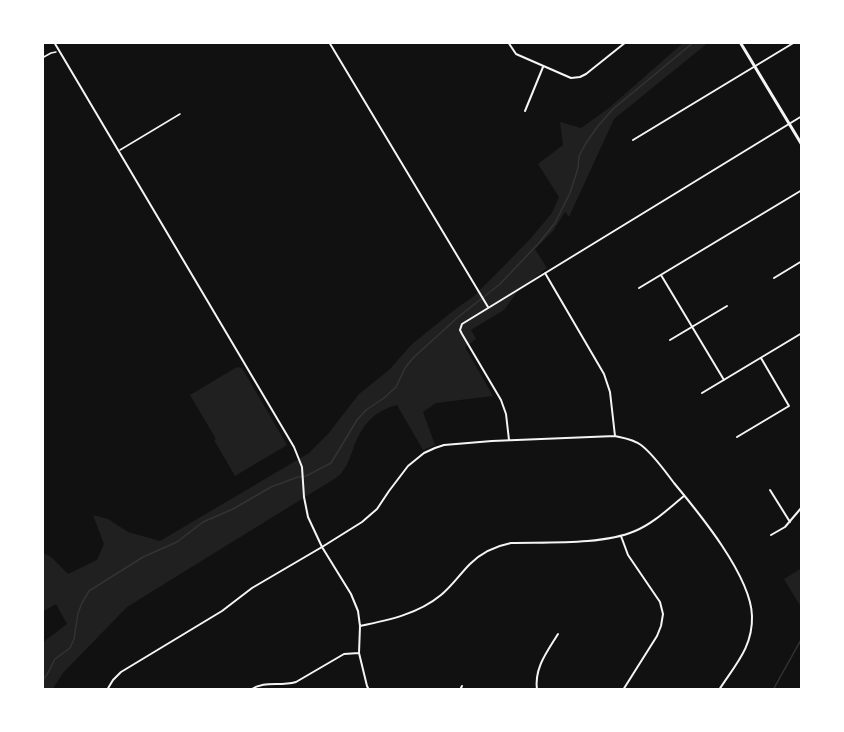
<!DOCTYPE html>
<style>
body{margin:0}
#map{position:relative;width:844px;height:732px;overflow:hidden;background:#111;font-family:Signika,sans-serif}
canvas{display:block}
.frame{position:absolute;inset:0;border:44px solid #fff;pointer-events:none}
</style>
<div id="map">
<canvas width="844" height="732"></canvas>
<div class="frame"></div>
</div>
<script>
const context = document.querySelector('canvas').getContext('2d');
context.lineJoin = 'round';
function fill(path, color) { context.fillStyle = color; context.fill(path, 'evenodd'); }
function stroke(path, color, width, dash) { context.strokeStyle = color; context.lineWidth = width; context.lineCap = dash ? 'butt' : 'round'; context.setLineDash(dash || []); context.stroke(path); }
const green = new Path2D(`
 M684 42H709L614 119 569 217 565 212 553 231 535 249 547 268 518 291 504 310 471 330 476 339 465 347 493 396 436 403 423 412 435 445 423 450 397 405C374 411 363 424 354 446 351 455 348 465 342 472 340 476 335 478 331 481L127 607 63 673 52 690H42V643L67 624 56 604 42 612V552L51 557 68 574 97 560 104 544 93 515 108 519 128 532 160 541 309 453 328 434 359 394 389 370 411 345 458 307 473 297 500 270 530 239 552 213 559 197 538 164 563 145 560 122 581 128 609 108Z
 M237 367 242 368 287 445 235 476 214 440 216 439 190 395Z
 M802 568V609L784 579Z`);
const stream = new Path2D(`
 M42 682 49 671 55 659 70 648 74 639 78 613 82 603 89 591 143 557 177 542 203 522 233 509 271 487 298 477 306 476 331 463 357 420 366 410 384 398 396 387 405 368 413 358 457 318 500 284 538 244 555 223 570 193 578 168 579 156 586 143 598 126 613 109 694 42
 M773 690 802 638`);
const path = new Path2D(`
 M42 58 51 53 56 52`);
const service = new Path2D(`
 M120 150 180 114`);
const minor = new Path2D(`
 M54 42 294 447 302 467 304 497 308 517 322 547 351 594 358 611 360 626 359 653 367 686 369 690
 M329 42 488 307
 M508 42 516 54 571 78 580 77 586 74 626 42
 M525 111 543 67
 M633 140 795 42
 M545 273 604 374 610 392 615 436
 M661 275 724 380
 M774 278 802 261
 M639 288 802 190
 M670 340 727 306
 M702 393 802 333
 M737 437 789 406 761 358
 M509 440 506 414 501 400 462 334 460 330 462 324 802 116
 M770 490 790 522
 M771 535 785 527 802 507
 M621 536 628 555 660 602 663 614 661 626 657 636 623 690
 M360 626C389 620 418 614 441 595 452 586 460 574 470 564 481 553 496 546 511 543 547 542 603 545 635 531 654 523 669 508 684 496
 M107 690 113 680 121 672 222 611 252 588 322 547 362 522 377 509 389 491 408 466 424 453 435 448 444 445 492 441 615 436C624 438 633 439 641 445 654 455 664 470 674 483 699 513 751 576 752 616 753 647 735 665 719 690
 M250 690C266 680 278 687 296 682L344 654 359 653
 M460 690 462 686
 M537 690C534 668 547 652 558 634`);
const tertiary = new Path2D(`
 M740 42 802 145`);
fill(green, '#202020');
stroke(stream, '#333', 1.5);
stroke(path, '#f5f5f5', 1.5);
stroke(service, '#f5f5f5', 1.5);
stroke(minor, '#f5f5f5', 2);
stroke(tertiary, '#f5f5f5', 3);
</script>
